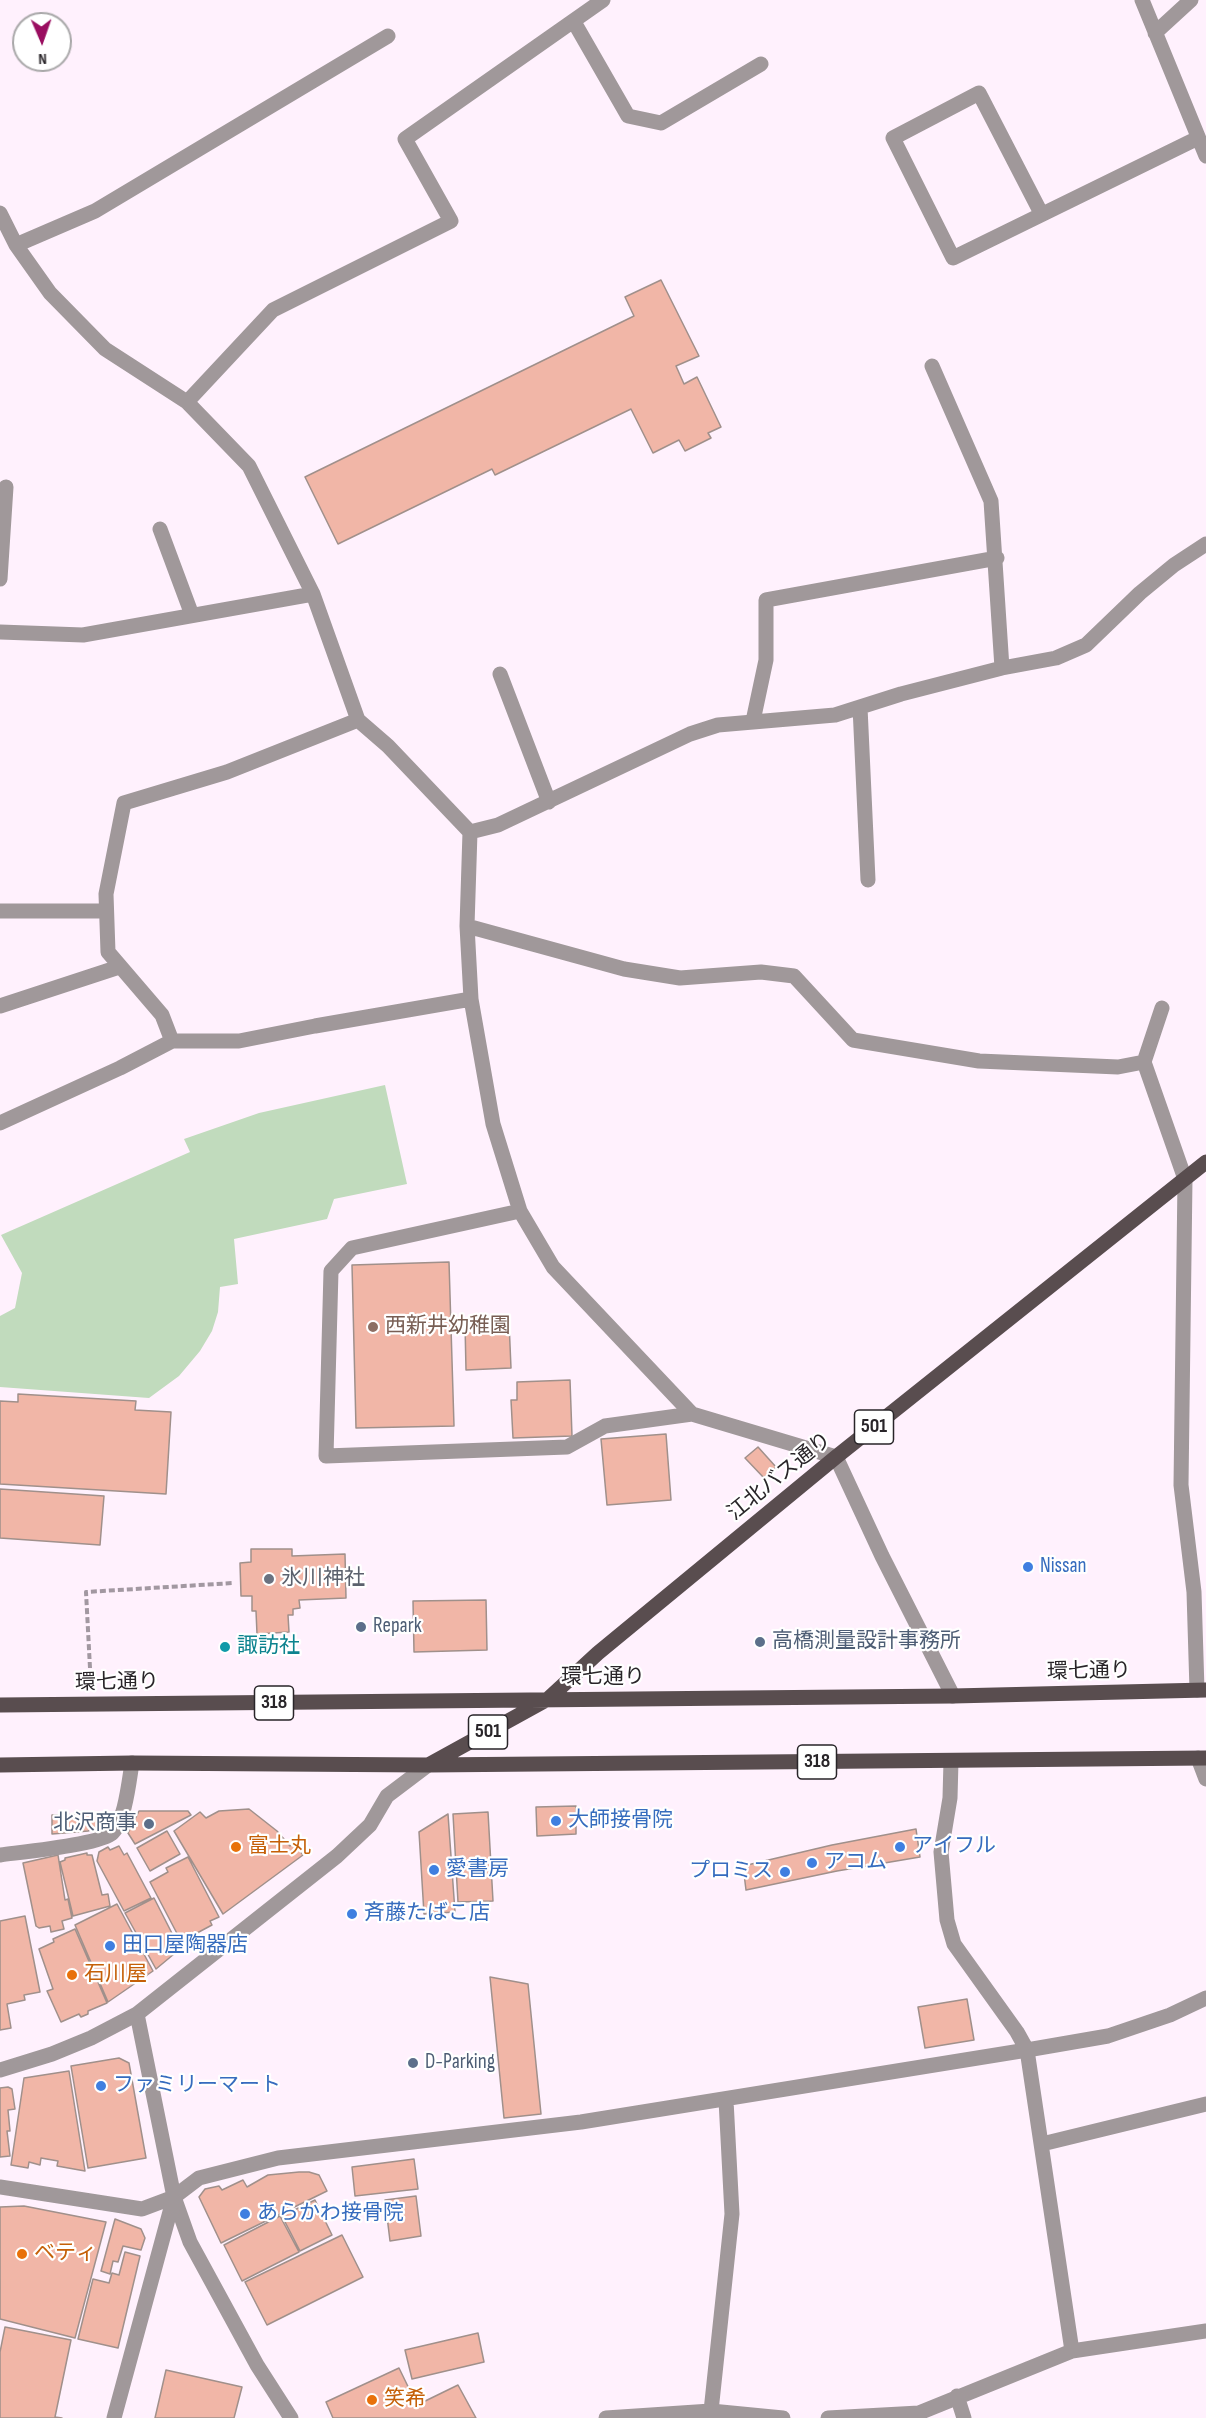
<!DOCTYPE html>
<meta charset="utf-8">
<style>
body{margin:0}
#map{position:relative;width:1206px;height:2418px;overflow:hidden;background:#fff1fd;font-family:"Sofia Sans Condensed",sans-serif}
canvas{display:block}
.north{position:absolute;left:12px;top:12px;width:60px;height:60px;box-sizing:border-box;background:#fff;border:2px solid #a9a8a9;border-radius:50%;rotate:178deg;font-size:16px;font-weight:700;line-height:24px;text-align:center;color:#292529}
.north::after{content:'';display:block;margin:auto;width:21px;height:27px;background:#9a0e60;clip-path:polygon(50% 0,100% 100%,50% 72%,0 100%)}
</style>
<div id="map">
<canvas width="1206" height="2418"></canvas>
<div class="north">N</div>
</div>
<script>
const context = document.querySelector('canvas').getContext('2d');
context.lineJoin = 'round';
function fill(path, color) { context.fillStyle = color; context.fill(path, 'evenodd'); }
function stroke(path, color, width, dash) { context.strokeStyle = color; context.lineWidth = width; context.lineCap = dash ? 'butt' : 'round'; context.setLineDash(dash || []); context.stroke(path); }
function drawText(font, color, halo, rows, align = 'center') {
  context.font = font + ' "Sofia Sans Condensed","Noto Sans JP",sans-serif'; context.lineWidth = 4.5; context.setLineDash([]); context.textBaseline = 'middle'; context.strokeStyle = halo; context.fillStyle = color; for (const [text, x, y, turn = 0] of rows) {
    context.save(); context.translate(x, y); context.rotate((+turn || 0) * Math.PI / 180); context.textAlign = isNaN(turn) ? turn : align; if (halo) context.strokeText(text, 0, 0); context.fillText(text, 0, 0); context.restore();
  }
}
const green = new Path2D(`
 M385 1085 407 1184 334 1199 327 1219 234 1239 238 1284 220 1287 218 1312 212 1331 200 1351 179 1376 149 1398 0 1387V1316L15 1308 22 1273 1 1235 190 1152 184 1139 259 1113Z`);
const building = new Path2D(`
 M661 280 699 356 676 366 684 384 697 377 721 427 708 433 711 438 685 451 679 440 653 453 631 409 495 475 492 469 338 544 305 477 634 316 625 297Z
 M449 1262 454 1426 356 1428 352 1265Z
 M509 1322 511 1368 466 1370 465 1324Z
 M570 1380 572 1436 513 1438 511 1400H517V1382Z
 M18 1394 136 1401 135 1410 171 1412 166 1494 0 1484V1401L18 1402Z
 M666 1434 671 1500 607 1505 601 1439Z
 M758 1447 776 1467 764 1478 745 1458Z
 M0 1489 104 1496 100 1545 0 1538Z
 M251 1549H292V1556L345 1554 346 1598 299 1600 300 1608 293 1609V1615H288L289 1632 257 1634 256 1611H252V1596H241L240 1563 251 1562Z
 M486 1600 487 1650 414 1652 413 1601Z
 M576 1806V1834L537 1836 536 1807Z
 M249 1809 277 1831 290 1846 294 1843 303 1855 223 1914 174 1831 200 1812 206 1818 219 1811Z
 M139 1811H188L191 1815 135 1844 128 1833Z
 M488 1812 493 1901 458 1902 453 1814Z
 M104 1814 105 1824 88 1831 52 1834V1815Z
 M448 1814 455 1912 424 1914 419 1832Z
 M916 1829 920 1857 837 1871 746 1890 743 1866 832 1845Z
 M167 1831 180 1854 150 1871 137 1848Z
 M119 1846 124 1855 127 1853 151 1898 124 1911 97 1861 99 1852 108 1847 110 1850Z
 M87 1853V1855H92L102 1895 108 1894 110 1906 73 1916 60 1862 65 1860V1858Z
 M58 1855 65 1900 68 1899 72 1918 62 1921 64 1929 51 1932 50 1926 39 1928 36 1926 23 1863Z
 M188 1857 219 1917 210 1921 212 1925 197 1933 198 1935 182 1943 150 1882 168 1872 166 1868Z
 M154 1898 180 1949 156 1969 125 1913Z
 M117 1904 153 1971 108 2002 75 1925Z
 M25 1916 40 1992 24 1995 25 2000 7 2004 11 2028 0 2030V1921Z
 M75 1929 107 2003 88 2011V2014L81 2017 79 2014 61 2022 47 1991 53 1989 39 1949 54 1942 53 1939Z
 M490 1977 528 1984 541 2114 504 2118Z
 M967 1999 974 2040 925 2048 918 2007Z
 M119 2058 129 2063 146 2158 88 2168 71 2066Z
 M69 2071 85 2171 57 2166 58 2161 41 2158 40 2165 29 2162 28 2168 11 2165 24 2078Z
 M8 2087 12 2089 15 2109 8 2110 10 2131H7L10 2156 0 2157V2088Z
 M414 2159 418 2189 355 2196 352 2167Z
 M299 2172H309L319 2175 327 2191 221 2243 199 2197 205 2189 219 2186 222 2190 243 2180 247 2187 268 2175Z
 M416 2196 421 2236 390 2241 385 2200Z
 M315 2200 332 2235 300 2251 282 2216Z
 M24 2206 106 2222 75 2338 0 2319V2207Z
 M280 2216 299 2252 242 2281 224 2245Z
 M115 2219 141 2229 145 2238 141 2250 123 2246 118 2262 113 2261 110 2274 101 2271Z
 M342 2235 363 2277 267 2325 245 2282Z
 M125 2252 140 2256 118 2348 78 2339 93 2279 109 2283 112 2273 119 2275Z
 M5 2327 71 2340 55 2417 62 2418H0V2352Z
 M478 2333 484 2362 412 2379 405 2350Z
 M399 2368 417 2405 458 2385 476 2418H333L326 2402Z
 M166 2370 242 2387 234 2418H155Z`);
const path = new Path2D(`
 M90 1668 86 1592 233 1583`);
const minor = new Path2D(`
 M1142 0 1206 156
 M574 22 628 116 661 123 761 64
 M1155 33 1191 0
 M0 213 16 245 50 293 105 349 187 402 249 466 313 594 358 720 388 746 470 832 467 926 471 999 493 1124 520 1211 553 1267 692 1414 836 1457 882 1556 953 1696
 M1041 213 979 93 893 138 953 258 1198 138
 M16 245 95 211 388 36
 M932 366 991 501 1002 668
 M187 402 273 310 451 221 405 139 603 0
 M160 529 192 615
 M0 579 6 487
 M0 632 83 635 313 594
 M500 674 549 802
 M860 707 868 880
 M753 721 766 660V600L997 558
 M470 832 498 825 690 734 718 725 835 715 901 694 1002 668 1056 658 1086 645 1140 593 1174 565 1206 544
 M0 911H106
 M467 926 624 969 680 978 761 972 794 976 853 1040 979 1061 1118 1067 1144 1062 1162 1008
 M0 1006 119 967
 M172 1041 162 1015 108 952 106 894 124 803 227 772 358 720
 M1144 1062 1185 1179 1181 1485 1194 1592 1197 1690
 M0 1123 120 1068 172 1041H239L315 1026 471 999
 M520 1211 352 1248 331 1271 326 1456 567 1447 605 1426 692 1414
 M1198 1758 1206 1779
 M951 1761 950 1798 941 1852 947 1920 954 1944 1017 2032 1027 2050 1072 2351
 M0 1855C22 1852 96 1845 111 1834 125 1823 129 1781 132 1763
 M137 2014 174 2197 190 2242 257 2365 291 2418
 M0 2070 52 2054 91 2038 137 2014 337 1856 370 1825 387 1796 428 1765
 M1042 2144 1206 2104
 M0 2187 142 2209 174 2197 199 2178 278 2158 581 2122 1027 2050 1108 2036 1170 2015 1206 1998
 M957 2396 964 2418
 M711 2411 732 2214 726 2100
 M114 2418 174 2197
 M606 2418 711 2411 783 2418
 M828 2418 919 2413 1072 2351 1206 2331`);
const major = new Path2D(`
 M0 1705 953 1696 1206 1690
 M430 1764 548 1699 598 1653 836 1457 1206 1162
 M0 1765 132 1763 428 1765 1206 1758`);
const markers = [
 [373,1327,6,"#8d6e63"],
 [1028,1567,6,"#3f7fe0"],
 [269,1579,6,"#6b7280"],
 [361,1627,6,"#5c6f8a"],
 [760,1642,6,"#5c6f8a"],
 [225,1647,6,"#0f9aa8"],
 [556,1821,6,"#3f7fe0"],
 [149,1824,6,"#5c6f8a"],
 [236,1847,6,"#e8710a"],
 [900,1847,6,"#3f7fe0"],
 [812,1863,6,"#3f7fe0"],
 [434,1870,6,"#3f7fe0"],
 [785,1872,6,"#3f7fe0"],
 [352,1914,6,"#3f7fe0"],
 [110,1946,6,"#3f7fe0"],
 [72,1975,6,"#e8710a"],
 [413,2063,6,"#5c6f8a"],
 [101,2086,6,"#3f7fe0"],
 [245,2214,6,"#3f7fe0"],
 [22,2254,6,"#e8710a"],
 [372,2400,6,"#e8710a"]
];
const shields = [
 [874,1427,39],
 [274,1703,39],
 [488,1732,39],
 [817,1762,39]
];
const shieldNames = [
 ["501",874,1427],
 ["318",274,1703],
 ["501",488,1732],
 ["318",817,1762]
];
const educationNames = [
 ["西新井幼稚園",385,1327]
];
const streetNames = [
 ["江北バス通り",780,1477,-39],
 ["環七通り",1089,1672,-1],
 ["環七通り",603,1678],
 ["環七通り",117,1683,-1]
];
const shopNames = [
 ["Nissan",1040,1567],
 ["大師接骨院",568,1821],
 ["アイフル",912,1847],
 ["アコム",824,1863],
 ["愛書房",446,1870],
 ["プロミス",773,1872,"right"],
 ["斉藤たばこ店",364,1914],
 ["田口屋陶器店",122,1946],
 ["ファミリーマート",113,2086],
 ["あらかわ接骨院",257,2214]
];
const worshipNames = [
 ["氷川神社",281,1579]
];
const serviceNames = [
 ["Repark",373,1627],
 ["高橋測量設計事務所",772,1642],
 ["北沢商事",137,1824,"right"],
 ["D-Parking",425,2063]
];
const cultureNames = [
 ["諏訪社",237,1647]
];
const foodNames = [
 ["富士丸",248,1847],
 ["石川屋",84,1975],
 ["ベティ",34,2254],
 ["笑希",384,2400]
];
fill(green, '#c1dbbd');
fill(building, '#f1b6a7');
stroke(building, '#a0908b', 1.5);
stroke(path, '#a298a1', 4, [6, 3]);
stroke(minor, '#a0989a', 15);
stroke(major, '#594d4f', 15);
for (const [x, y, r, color] of markers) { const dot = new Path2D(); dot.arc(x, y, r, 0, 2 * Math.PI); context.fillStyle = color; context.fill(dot); stroke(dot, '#fff', 2); }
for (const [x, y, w] of shields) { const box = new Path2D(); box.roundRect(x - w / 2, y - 17, w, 34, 4.5); context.fillStyle = '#fff'; context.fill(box); stroke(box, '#292529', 1.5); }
drawText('bold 20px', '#292529', null, shieldNames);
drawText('21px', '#785e54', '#fff', educationNames, 'left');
drawText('21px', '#292529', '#fff', streetNames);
drawText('21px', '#366cbe', '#fff', shopNames, 'left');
drawText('21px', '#5b616d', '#fff', worshipNames, 'left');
drawText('21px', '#4e5e75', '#fff', serviceNames, 'left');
drawText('21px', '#0d838f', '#fff', cultureNames, 'left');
drawText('21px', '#c56008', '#fff', foodNames, 'left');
</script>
